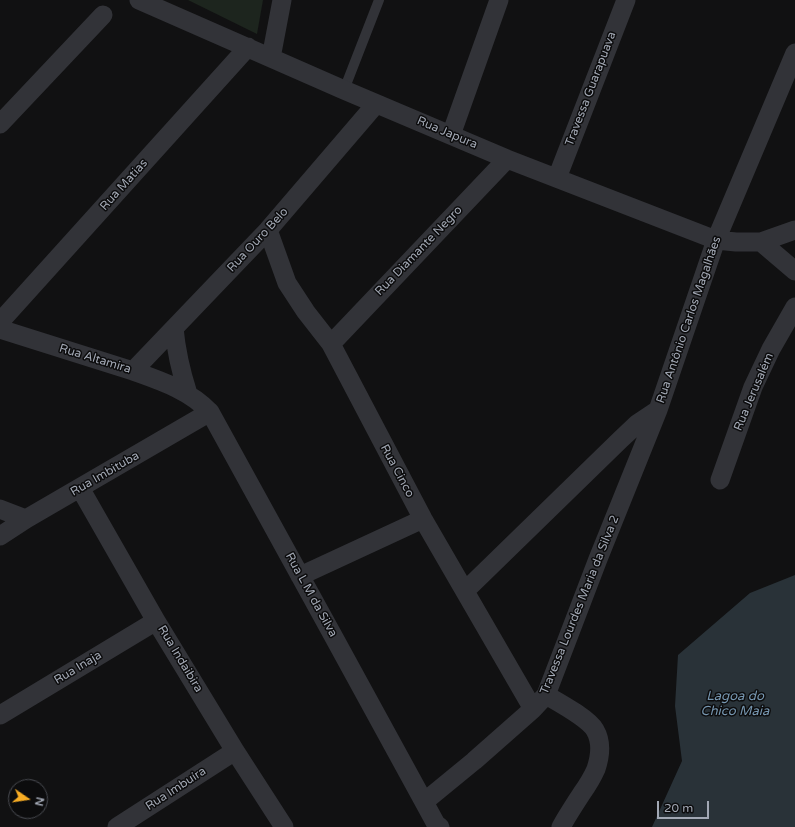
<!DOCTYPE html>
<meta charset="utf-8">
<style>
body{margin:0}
#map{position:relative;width:795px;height:827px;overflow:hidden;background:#111112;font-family:"Varela Round",sans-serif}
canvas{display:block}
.north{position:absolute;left:8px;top:779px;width:40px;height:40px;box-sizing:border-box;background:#0c0c0d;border:1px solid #484a50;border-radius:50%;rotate:103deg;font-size:11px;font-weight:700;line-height:16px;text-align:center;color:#a2a8b4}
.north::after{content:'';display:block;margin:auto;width:14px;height:18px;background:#f7ac24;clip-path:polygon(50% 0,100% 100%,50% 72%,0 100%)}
.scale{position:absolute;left:657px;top:801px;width:52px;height:18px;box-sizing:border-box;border:2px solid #a2a8b4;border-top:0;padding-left:5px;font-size:12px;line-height:14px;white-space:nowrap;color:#a2a8b4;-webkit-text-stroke:3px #0c0c0d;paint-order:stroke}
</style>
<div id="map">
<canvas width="795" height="827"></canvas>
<div class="north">N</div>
<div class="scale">20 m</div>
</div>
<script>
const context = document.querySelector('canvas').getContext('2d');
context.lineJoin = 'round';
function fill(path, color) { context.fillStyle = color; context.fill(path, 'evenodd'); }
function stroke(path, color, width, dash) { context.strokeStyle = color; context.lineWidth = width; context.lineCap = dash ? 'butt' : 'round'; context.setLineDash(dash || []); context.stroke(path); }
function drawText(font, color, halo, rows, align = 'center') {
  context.font = font + ' "Varela Round",sans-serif'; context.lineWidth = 3; context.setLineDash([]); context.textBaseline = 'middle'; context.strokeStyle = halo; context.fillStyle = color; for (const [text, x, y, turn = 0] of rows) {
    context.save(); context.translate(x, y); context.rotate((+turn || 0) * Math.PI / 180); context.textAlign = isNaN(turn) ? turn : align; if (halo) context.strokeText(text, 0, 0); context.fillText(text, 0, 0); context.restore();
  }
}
const green = new Path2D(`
 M188 0H263L257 34Z`);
const water = new Path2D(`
 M795 575V827H652L682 761 675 706 678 655 750 593Z`);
const lane = new Path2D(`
 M344 90 379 0`);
const street = new Path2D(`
 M139 0 344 90 507 159 716 240 736 242H761L795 230
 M271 58 282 0
 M0 124 103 15
 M451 135 499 0
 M557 178 626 0
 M268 230 287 283 306 312 331 344 423 519 533 709
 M761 242 795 271
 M0 322 248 47
 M174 328C176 350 181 372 188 394
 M0 329 133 371C161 381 189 390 210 412L331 632 424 802 436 824 440 827
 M331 344 507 159
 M133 371 268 230 376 104
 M720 480 753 387 771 349 795 307
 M80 488 156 621 235 751 284 827
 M0 509 26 519
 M0 536 26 519 210 412
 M300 576 423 519
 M465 591 620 440 637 424 658 410 716 240 795 53
 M546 695C558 702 588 718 595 730 602 742 600 757 596 769 592 778 587 786 582 793 575 804 567 816 561 827
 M0 715 156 621
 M424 802 474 761 533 709 546 695 598 559 658 410
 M117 827 235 751`);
const streetNames = [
 ["Travessa Guarapuava",591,89,-69],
 ["Rua Japura",447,133,23],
 ["Rua Matias",124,185,-48],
 ["Rua Ouro Belo",258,240,-47],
 ["Rua Diamante Negro",419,251,-46],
 ["Rua Antônio Carlos Magalhães",689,320,-71],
 ["Rua Altamira",95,359,17],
 ["Rua Jerusalém",754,392,-67],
 ["Rua Cinco",397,471,62],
 ["Rua Imbituba",105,474,-30],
 ["Rua L M da Silva",311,595,61],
 ["Travessa Lourdes Maria da Silva 2",580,605,-68],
 ["Rua Indaibira",180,659,59],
 ["Rua Inaja",78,668,-31],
 ["Rua Imbuíra",176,789,-33]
];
const waterNames = [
 ["Lagoa do",735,697],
 ["Chico Maia",735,712]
];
fill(green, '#1d251e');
fill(water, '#293238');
stroke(lane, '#323338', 10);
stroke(street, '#323338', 19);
drawText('12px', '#a2a8b4', '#0c0c0d', streetNames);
drawText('italic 13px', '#7797b1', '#0c0c0d', waterNames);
</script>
